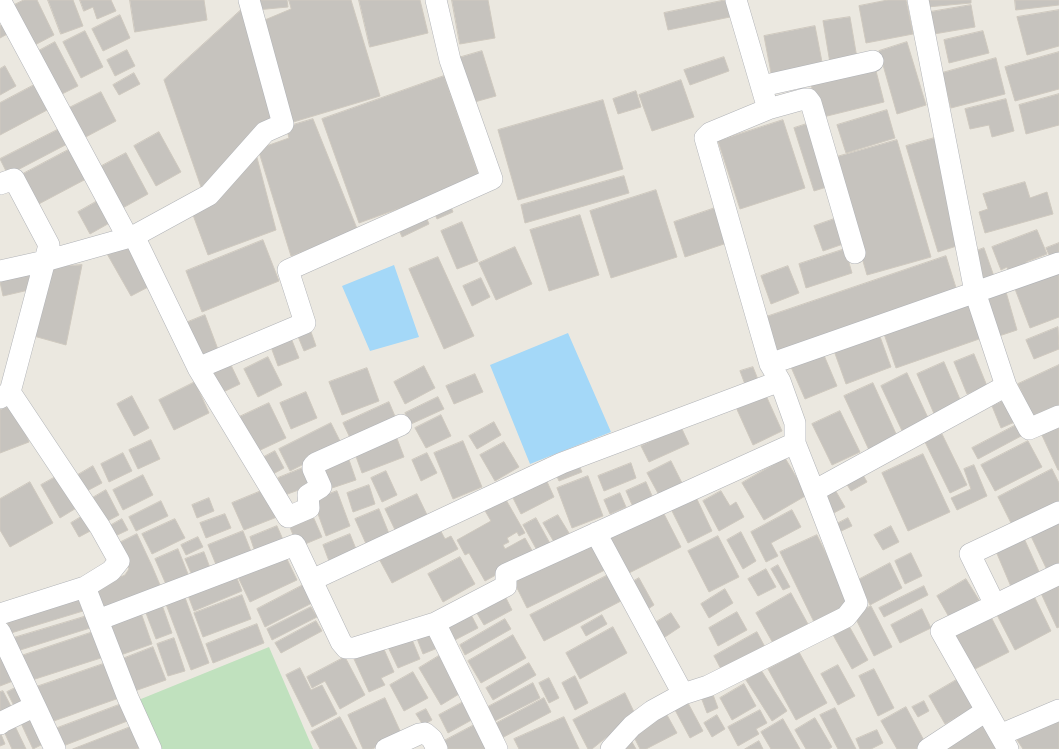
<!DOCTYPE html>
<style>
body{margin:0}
canvas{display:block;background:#ebe8e0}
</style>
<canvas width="1059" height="749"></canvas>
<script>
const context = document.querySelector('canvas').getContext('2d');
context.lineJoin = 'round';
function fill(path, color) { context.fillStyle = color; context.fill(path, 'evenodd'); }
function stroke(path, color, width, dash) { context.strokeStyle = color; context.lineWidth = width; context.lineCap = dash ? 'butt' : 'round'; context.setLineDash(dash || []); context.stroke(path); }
const green = new Path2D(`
 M269 647 313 749H157L136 701Z`);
const water = new Path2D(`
 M394 265 419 337 370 351 342 286Z
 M568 333 611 432 530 464 490 365Z`);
const building = new Path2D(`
 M24 0H37L54 35 29 48 10 7Z
 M48 0H73L83 26 61 34Z
 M80 0H111L116 11 97 19 93 7 84 11Z
 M130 0H204L207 20 135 32Z
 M254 0H287L288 7 256 10Z
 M289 0H351L380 96 290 123 260 22 291 9Z
 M359 0H420L428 33 370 47Z
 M452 0H488L495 38 460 44Z
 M726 0 730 17 668 30 664 13Z
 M888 0H906L913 34 866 43 859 6Z
 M927 0H971V3L927 7Z
 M1015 0H1059V5L1016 10Z
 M971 5 975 27 934 34 930 12Z
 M241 10 275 121 229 164 201 187 164 80Z
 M1059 10V46L1027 55 1017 17Z
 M120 15 130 38 103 51 92 29Z
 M850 17 857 58 830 63 823 21Z
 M7 22 11 32 0 38V26Z
 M815 26 823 67 772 78 764 36Z
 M85 31 103 67 81 78 63 42Z
 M983 31 989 53 949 63 944 40Z
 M55 42 78 86 56 97 33 54Z
 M907 42 926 105 897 114 879 51Z
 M127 50 135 66 115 76 107 60Z
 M482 51 496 96 471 103 458 58Z
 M1059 52V89L1015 101 1005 67Z
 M724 57 729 71 690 85 684 70Z
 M996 58 1005 94 951 108 942 73Z
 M5 66 16 86 0 95V69Z
 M875 67 884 102 819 118 811 84Z
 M134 73 140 84 119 95 113 85Z
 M444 76 480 179 359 223 322 119Z
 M681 80 694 117 652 131 639 95Z
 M36 84 49 109 0 135V103Z
 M636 91 641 107 618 114 613 99Z
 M101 92 116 121 80 140 65 110Z
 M1059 94V125L1026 134 1019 105Z
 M1006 99 1014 131 992 137 989 125 970 129 965 109Z
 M603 100 623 169 518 200 498 130Z
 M887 110 895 138 846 153 837 125Z
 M313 119 358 231 291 256 258 149 289 138 286 127Z
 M783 120 805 188 740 209 718 141Z
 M813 122 833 185 814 191 794 128Z
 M65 126 73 141 8 175 0 159Z
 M159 132 181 172 156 186 134 146Z
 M938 137 963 244 938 252 906 146Z
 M897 140 931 257 867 275 833 158Z
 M70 149 86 179 35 206 19 176Z
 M255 150 276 230 208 255 193 215Z
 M126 153 148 194 119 210 96 169Z
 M624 176 629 193 525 223 521 205Z
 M1025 182 1030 198 1047 192 1053 214 985 233 979 212 988 209 983 194Z
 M656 190 677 257 611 278 590 211Z
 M101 199 113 221 90 234 78 212Z
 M449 202 453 212 437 219 433 209Z
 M715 208 727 243 685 257 674 222Z
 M424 212 429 224 402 237 397 225Z
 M580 215 599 275 549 291 530 230Z
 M840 217 849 242 823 251 814 226Z
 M462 222 478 261 457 269 441 231Z
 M1037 230 1047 254 1026 262 1028 266 1009 274 1007 267 1001 270 992 247Z
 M263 240 279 281 202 312 186 271Z
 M128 241 152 285 131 296 106 252Z
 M1059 243V254L1050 257 1046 248Z
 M515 247 532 284 496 300 479 263Z
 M984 248 996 282 983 287 971 253Z
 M845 249 852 273 806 288 799 264Z
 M946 256 958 294 775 355 763 318Z
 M438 257 474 336 444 349 409 269Z
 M82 265 66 345 30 335 50 267Z
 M788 266 799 293 771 304 761 276Z
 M29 269 33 289 3 296 0 282V275Z
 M1059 272V317L1030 328 1015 289Z
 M481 278 490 297 472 306 463 286Z
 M1006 292 1017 330 996 337 984 298Z
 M969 301 982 338 896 368 883 331Z
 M205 315 219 352 197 360 183 324Z
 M1058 327 1059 349 1034 359 1026 340Z
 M310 329 316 346 304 351 297 334Z
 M878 331 891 367 846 384 833 348Z
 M291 338 299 358 278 366 271 347Z
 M823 353 837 386 805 399 791 367Z
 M974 354 987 386 967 394 954 362Z
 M268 357 282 385 258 397 244 369Z
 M229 361 240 384 217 395 206 371Z
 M944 362 962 404 935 416 917 374Z
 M1059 365V410L1035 421 1018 384Z
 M424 366 435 388 405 404 394 382Z
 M753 367 759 382 746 387 740 371Z
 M367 368 379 401 342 415 329 382Z
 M907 373 930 422 904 435 881 386Z
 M475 374 483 392 454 404 446 386Z
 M195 382 209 413 174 430 159 400Z
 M873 383 897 436 869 450 844 396Z
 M764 391 782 431 753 445 735 405Z
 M306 392 317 418 291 429 280 403Z
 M132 396 149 428 134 436 117 404Z
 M438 397 444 409 411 424 405 413Z
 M1007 399 1017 421 1001 428 992 406Z
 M389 402 397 421 352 442 343 423Z
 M269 403 286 438 254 453 237 418Z
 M14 404 29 442 0 453V410Z
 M840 411 860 452 832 465 812 424Z
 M441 415 451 436 426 448 415 428Z
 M494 422 501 435 477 449 469 436Z
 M331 423 342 445 290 471 279 449Z
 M1059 423V470H1058L1040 431Z
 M1018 424 1023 435 978 459 972 448Z
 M681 427 689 444 649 462 641 446Z
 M942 434 967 485 950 493 925 442Z
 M396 436 404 457 362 473 354 451Z
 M151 440 160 459 138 469 129 450Z
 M463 441 482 487 453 499 434 453Z
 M1028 441 1042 467 995 491 981 465Z
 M504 442 519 467 495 481 480 455Z
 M275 451 284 468 273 474 264 457Z
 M123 453 132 471 109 482 101 464Z
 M427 453 437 473 421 481 412 460Z
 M347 454 356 480 326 490 317 465Z
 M923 454 950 512 908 531 882 473Z
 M785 458 807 495 764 520 742 483Z
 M671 461 683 485 660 497 647 473Z
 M578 463 582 472 559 481 555 472Z
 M631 463 636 478 604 491 598 476Z
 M974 465 987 496 957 510 951 498 971 489 964 469Z
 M93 466 102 483 85 492 76 476Z
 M305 467 312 485 285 495 278 478Z
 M1052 469 1059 483V501L1012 525 998 497Z
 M386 471 397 495 382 502 371 478Z
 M862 473 867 482 851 491 846 483Z
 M59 475 78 507 60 518 41 485Z
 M143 475 153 495 123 510 113 490Z
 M544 475 554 497 521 514 510 492Z
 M588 476 603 516 572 528 557 488Z
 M30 482 53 523 10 547 0 530V499Z
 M646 482 653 498 633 507 626 491Z
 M369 485 375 504 353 512 347 493Z
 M834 488 845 507 830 515 820 496Z
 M266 489 277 517 244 530 232 503Z
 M106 490 119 515 102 524 89 500Z
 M337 491 350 526 326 536 313 500Z
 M721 491 730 506 736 502 744 517 719 531 703 501Z
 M620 493 626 507 610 514 604 500Z
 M417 494 429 519 397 534 385 509Z
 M695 495 712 531 688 543 670 507Z
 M209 498 214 511 197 518 192 505Z
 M505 498 525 533 519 536 517 532 507 538 509 542 503 545 505 549 525 538 534 554 485 581 469 553 465 555 457 540 491 521 484 509Z
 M161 501 168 516 136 531 129 517Z
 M379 509 390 536 367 546 355 519Z
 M662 510 681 547 627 574 609 537Z
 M792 510 801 527 771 543 778 556 766 562 751 532Z
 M86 514 94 529 79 537 71 523Z
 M225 514 231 528 206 538 200 523Z
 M312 514 322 537 298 547 289 525Z
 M558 515 569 533 554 542 543 523Z
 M536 518 552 547 539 554 523 525Z
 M848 518 852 526 837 533 833 526Z
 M122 519 128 530 111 538 106 528Z
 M175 519 185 538 152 554 142 534Z
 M1059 519V567L1048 572 1029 532Z
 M437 524 445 539 451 536 458 549 392 583 377 555Z
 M277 526 285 544 256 555 250 537Z
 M891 526 899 542 883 550 874 535Z
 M243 531 252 554 217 567 208 545Z
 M741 532 756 561 743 569 727 540Z
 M137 534 152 566 163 592 100 615 91 590 125 575 129 569 119 543Z
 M350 534 356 549 329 561 323 545Z
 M817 535 851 604 814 622 780 552Z
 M718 536 739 577 709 592 688 551Z
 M1023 536 1041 576 1012 589 995 549Z
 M198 537 203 547 186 555 181 545Z
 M591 541 605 570 527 608 512 578Z
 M178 549 190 579 168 589 155 559Z
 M204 552 212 573 194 580 185 559Z
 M911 553 922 576 905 584 895 561Z
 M285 555 297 580 250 602 238 577Z
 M460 557 475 584 443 602 428 574Z
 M890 563 902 588 870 605 858 580Z
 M778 565 790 587 783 590 771 569Z
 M766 569 776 587 758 596 748 579Z
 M234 571 242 591 194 611 186 590Z
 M608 575 621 601 544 641 530 615Z
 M639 578 654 605 645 611 629 584Z
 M966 579 979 600 949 617 937 596Z
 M1059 582V627L1057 628 1040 591Z
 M305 584 314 602 265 627 257 609Z
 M924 586 928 595 884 617 879 608Z
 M725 589 733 603 709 618 701 604Z
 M183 592 209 663 191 670 164 599Z
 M791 593 809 626 774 645 756 613Z
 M504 594 512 610 484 625 475 610Z
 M1033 594 1051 631 1015 650 996 613Z
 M242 595 251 619 203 637 194 613Z
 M78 597 83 611 11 633 6 619Z
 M161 602 172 633 156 639 144 608Z
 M871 606 892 647 874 656 854 615Z
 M311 607 317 617 272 640 267 629Z
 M468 609 478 628 451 642 442 623Z
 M922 609 931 628 900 643 891 625Z
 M140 610 152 644 115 657 103 624Z
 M737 612 747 630 718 646 709 628Z
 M671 613 680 627 662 639 653 624Z
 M602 615 607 624 586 636 581 627Z
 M990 615 1009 652 973 670 954 633Z
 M87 616 90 628 14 652 10 639Z
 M505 619 511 629 465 655 460 645Z
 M316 621 322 631 281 653 275 643Z
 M257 624 264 643 213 663 206 644Z
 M848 624 868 660 852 669 832 633Z
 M613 627 627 653 580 679 566 653Z
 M433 629 440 647 423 654 416 636Z
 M96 631 104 657 29 681 21 656Z
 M757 632 765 647 722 671 714 656Z
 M513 635 526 658 481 683 468 661Z
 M411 637 420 659 398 668 388 647Z
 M174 638 185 671 168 676 157 644Z
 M153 647 166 680 129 693 117 661Z
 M383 647 394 672 381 678 385 685 369 692 354 659Z
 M0 650 13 681 0 686Z
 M799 652 827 703 796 720 768 669Z
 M442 654 464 691 441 705 419 668Z
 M345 657 365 695 340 709 325 681 312 688 307 677Z
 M109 662 122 697 48 723 36 687Z
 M529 663 536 675 493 700 486 688Z
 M838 665 855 696 838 705 821 674Z
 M300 668 311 690 322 685 337 714 312 727 286 675Z
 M874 669 894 708 878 716 859 676Z
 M761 670 787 711 772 721 746 680Z
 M413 672 428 698 404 711 390 685Z
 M575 676 588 703 575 710 562 683Z
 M549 678 559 698 549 703 539 683Z
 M958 679 974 707 945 724 929 696Z
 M533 683 540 698 491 723 484 709Z
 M744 684 756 706 732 720 720 698Z
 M21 685 30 703 16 710 7 692Z
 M3 691 14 712 0 718V692Z
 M712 692 718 708 707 713 701 697Z
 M625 693 635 714 592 749H588L573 720Z
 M385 698 402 735 372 749H363L348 715Z
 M544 698 551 712 498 740 491 726Z
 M467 700 477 717 448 733 439 715Z
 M924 701 929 711 918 717 912 707Z
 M124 703 130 720 58 748 52 730Z
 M688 703 703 731 690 738 675 710Z
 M906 707 927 746 922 749H897L881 721Z
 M835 708 856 749H838L820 715Z
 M426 709 432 720 423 725 416 714Z
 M760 710 767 723 756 729 759 734 738 746 728 727Z
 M32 712 47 742 33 749 19 719Z
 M1059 714V749H1023L1017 740Z
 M667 715 677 733 646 749H640L632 733Z
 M717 715 725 729 712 737 704 723Z
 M340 717 357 749H320L311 732Z
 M564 717 579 749H519L514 739Z
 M815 718 832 747 829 749H806L795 730Z
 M783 719 800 749H771L761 732Z
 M985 719 1003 749H949L945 742Z
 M13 722 26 749H12L2 727Z
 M476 724 489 749H446L442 742Z
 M133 726 141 747 136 749H73Z
 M877 730 883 743 871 749H860L856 739Z
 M0 732 5 744 0 746Z
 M759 741 763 749H745Z
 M632 742 636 749H623L622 747Z`);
const minor = new Path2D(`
 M0 0 128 238
 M918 0 975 292 1006 386
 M762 86 873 61
 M768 109 804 99H808L811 103 855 253
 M0 184 14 179 49 245 10 392 0 398
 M134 236 198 368 305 323 288 270 492 179 450 60 436 0
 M0 271 45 261 134 236 209 195 265 132 283 124 249 0
 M770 364 1059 263
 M198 368 288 517 309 508 308 495 321 487 313 469V466L316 463 401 425
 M814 491 1006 386 1029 429 1059 416
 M596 533 683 694
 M312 580 562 463 780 381
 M85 587 128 698 151 749
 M995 605 970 554 1059 512
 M0 614 85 587 111 571 119 561 100 527 10 392
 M98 620 295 545 341 642 346 648H354L435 623 506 586V574L795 443
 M435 623 497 749
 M0 632 35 706 2 722 0 724
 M35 706 55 749
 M1000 735 1059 710
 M386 749 419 734 425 733 432 739 437 749
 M611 749 632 726 652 711 683 694 708 686 846 617 857 603 814 491 795 443V423L780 381 770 364 705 138 710 133 768 109 736 0
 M928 749 986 711
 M1008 749 941 631 1059 574`);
fill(green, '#c0e1be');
fill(water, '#a4d8f8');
fill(building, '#c6c3be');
stroke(building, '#cfc9bf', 1);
stroke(minor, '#b1b3b7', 22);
stroke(minor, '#fff', 21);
</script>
